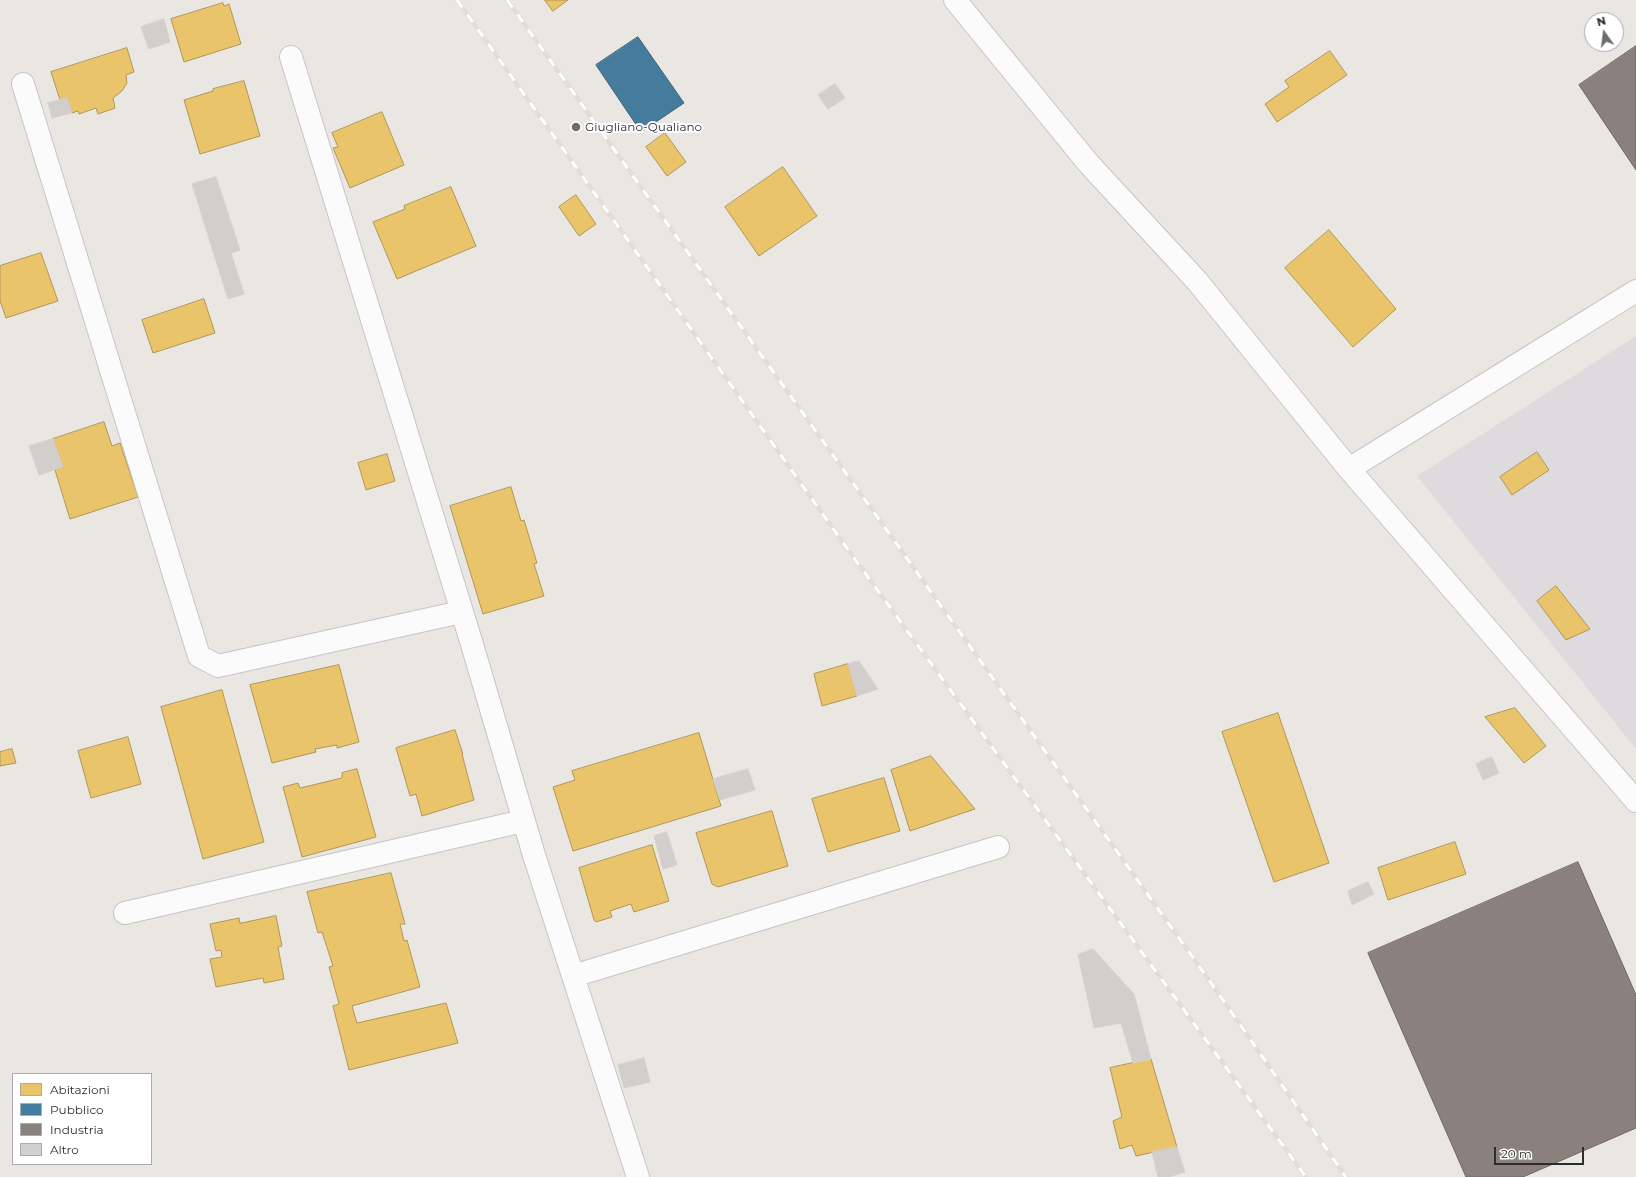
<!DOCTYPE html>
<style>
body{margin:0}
#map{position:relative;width:1636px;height:1177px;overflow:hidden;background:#eae6e2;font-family:Montserrat,sans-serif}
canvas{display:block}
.legend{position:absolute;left:12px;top:1073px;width:140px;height:92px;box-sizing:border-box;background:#fff;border:1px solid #ababab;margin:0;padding:5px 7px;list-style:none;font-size:12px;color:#2c2c2c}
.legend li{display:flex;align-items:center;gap:8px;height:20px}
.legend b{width:20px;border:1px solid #ababab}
.north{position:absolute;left:1584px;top:12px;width:40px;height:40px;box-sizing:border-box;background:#fff;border:1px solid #ababab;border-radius:50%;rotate:346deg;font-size:11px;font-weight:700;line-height:16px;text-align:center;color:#2c2c2c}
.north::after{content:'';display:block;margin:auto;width:14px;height:18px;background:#6e6d6c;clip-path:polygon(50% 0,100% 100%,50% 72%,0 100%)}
.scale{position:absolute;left:1494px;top:1147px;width:90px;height:18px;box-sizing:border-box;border:2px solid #2c2c2c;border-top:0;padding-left:5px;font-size:12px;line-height:14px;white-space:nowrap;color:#2c2c2c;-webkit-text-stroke:3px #fff;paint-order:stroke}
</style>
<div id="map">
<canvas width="1636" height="1177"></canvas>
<ul class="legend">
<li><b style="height:11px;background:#e9c46a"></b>Abitazioni</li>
<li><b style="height:11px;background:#457b9d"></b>Pubblico</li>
<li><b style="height:11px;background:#8a817c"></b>Industria</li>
<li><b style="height:11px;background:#d1cecb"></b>Altro</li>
</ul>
<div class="north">N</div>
<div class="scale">20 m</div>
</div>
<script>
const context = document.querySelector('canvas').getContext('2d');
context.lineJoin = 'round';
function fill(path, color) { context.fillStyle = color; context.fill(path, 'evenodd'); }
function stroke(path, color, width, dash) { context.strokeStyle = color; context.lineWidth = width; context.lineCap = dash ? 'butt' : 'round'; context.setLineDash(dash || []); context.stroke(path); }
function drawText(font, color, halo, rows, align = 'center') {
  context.font = font + ' Montserrat,sans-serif'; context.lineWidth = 4; context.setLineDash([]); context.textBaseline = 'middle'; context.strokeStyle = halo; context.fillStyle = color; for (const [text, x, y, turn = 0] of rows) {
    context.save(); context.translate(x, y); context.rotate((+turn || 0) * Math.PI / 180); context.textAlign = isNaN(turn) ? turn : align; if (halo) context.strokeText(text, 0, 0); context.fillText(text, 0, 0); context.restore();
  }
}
const industrial = new Path2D(`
 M1636 336V749L1417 476Z`);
const homes = new Path2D(`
 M545 0H568L553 11Z
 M223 3 224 6 229 4 241 44 184 62 171 19Z
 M127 48 134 72 126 75 127 83 122 91 113 98 115 108 98 114 96 108 79 114 78 111 72 113 67 98 60 100 51 72Z
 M1330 51 1347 75 1277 122 1265 104 1289 87 1285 81Z
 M244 81 260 136 200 154 184 100 213 91V89Z
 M382 112 404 165 350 188 333 148 338 147 332 133Z
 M665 133 686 162 667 176 646 147Z
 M783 167 817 216 759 256 725 207Z
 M451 187 476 246 397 279 373 222 405 209 404 206Z
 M576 195 596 224 579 236 559 207Z
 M1329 230 1396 309 1353 347 1285 268Z
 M41 253 58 301 6 318 0 301V266Z
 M204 299 215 333 153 353 142 320Z
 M104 422 112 446 120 443 138 497 70 519 55 470 63 467 53 439Z
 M1537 452 1549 470 1512 495 1500 477Z
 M387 454 395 481 366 490 358 463Z
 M511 487 521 521 524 520 537 563 534 564 544 596 483 614 450 506Z
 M1556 586 1590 629 1566 640 1537 601Z
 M848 664 857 696 822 706 814 674Z
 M339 665 359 742 337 748V745L315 749 316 752 272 763 250 685Z
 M222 690 264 842 203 859 161 707Z
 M1515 708 1546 746 1524 763 1485 717Z
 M1278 713 1329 863 1274 882 1222 732Z
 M455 730 463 754H462L474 800 422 816 416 794 410 796 396 748Z
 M699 733 721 806 573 851 553 787 575 780 572 771Z
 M128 737 141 784 91 798 78 751Z
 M12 749 16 763 0 766V752Z
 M931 756 975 809 910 831 891 770Z
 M357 769 376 837 302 857 283 787 298 783 300 788 342 778V773Z
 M884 778 900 831 828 852 812 799Z
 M772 811 788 866 718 887 712 884 696 833Z
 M1455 842 1466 874 1388 900 1378 868Z
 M652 845 669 901 634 912 631 904 610 911 612 917 596 922 594 920 579 868Z
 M391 873 405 924H400L404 941 407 940 420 987 352 1006 357 1023 446 1003 458 1043 349 1070 333 1006 339 1004 329 967 333 966 322 932 318 933 307 892Z
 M276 916 282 946 278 947 284 979 264 983 263 978 216 987 210 959 222 957 221 950 216 951 210 924 239 918 240 923Z
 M1151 1059 1177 1147 1136 1156 1132 1145 1120 1149 1113 1121 1122 1117 1110 1068Z`);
const public = new Path2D(`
 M638 37 684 103 641 132 596 65Z`);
const industry = new Path2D(`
 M1636 46V170L1579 85Z
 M1578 862 1636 995V1128L1523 1177H1466L1368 953Z`);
const building = new Path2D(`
 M164 19 170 42 149 49 141 27Z
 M835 84 845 98 828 109 818 95Z
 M67 98 72 113 52 118 48 103Z
 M216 177 240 250 231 253 244 294 228 299 192 184Z
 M53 439 63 467 39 475 29 446Z
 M859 661 878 689 857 696 848 664Z
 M1492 757 1499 773 1483 780 1476 764Z
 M748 769 755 790 720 800 713 779Z
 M667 832 677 865 663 869 654 836Z
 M1368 882 1374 894 1352 905 1348 891Z
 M1093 949 1134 994 1151 1059 1133 1063 1121 1023 1094 1028 1078 955Z
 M644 1058 650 1082 624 1088 618 1065Z
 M1177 1147 1185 1172 1169 1177H1158L1152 1152Z`);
const street = new Path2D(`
 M955 0 1089 164 1197 281 1349 469 1636 801
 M291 57 471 641 534 855 638 1177
 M23 84 199 656 218 666 461 612
 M1349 469 1636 291
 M125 913 523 821
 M573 976 998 847`);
const rail = new Path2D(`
 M457 0 854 558 1306 1177
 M507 0 1209 980 1346 1177`);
const markers = [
 [576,127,5,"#6e6d6c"]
];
const poiNames = [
 ["Giugliano-Qualiano",585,127]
];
fill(industrial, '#dddbdd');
fill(homes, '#e9c46a');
stroke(homes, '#b09657', 1);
fill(public, '#457b9d');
stroke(public, '#3e637b', 1);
fill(industry, '#8a817c');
stroke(industry, '#6e6864', 1);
fill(building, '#d1cecb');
stroke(building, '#d5d2ce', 1);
stroke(street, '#c6c5c5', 24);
stroke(street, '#fcfbfb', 22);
stroke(rail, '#dededf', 4.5);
stroke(rail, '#fff', 3, [9]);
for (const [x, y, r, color] of markers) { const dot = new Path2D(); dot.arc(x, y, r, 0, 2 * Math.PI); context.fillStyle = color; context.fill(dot); stroke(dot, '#fff', 1.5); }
drawText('12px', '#2c2c2c', '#fff', poiNames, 'left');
</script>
